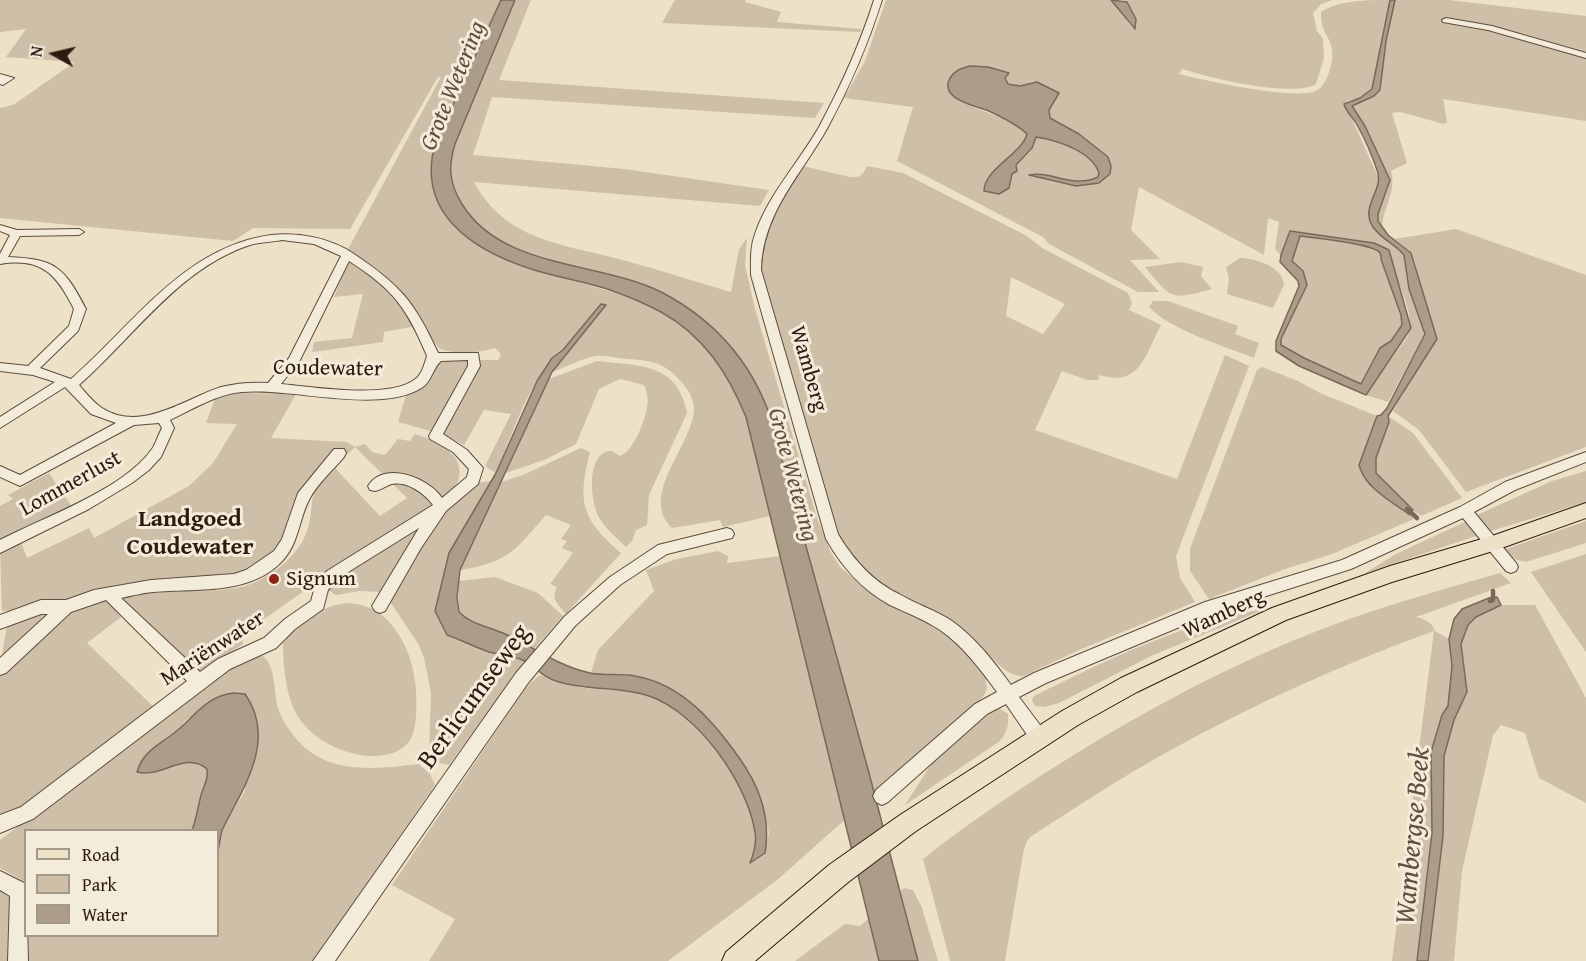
<!DOCTYPE html>
<meta charset="utf-8">
<style>
body{margin:0}
#map{position:relative;width:1586px;height:961px;overflow:hidden;background:#ede1c7;font-family:"Gentium Book Plus",serif}
canvas{display:block}
.legend{position:absolute;left:24px;top:829px;width:195px;height:108px;box-sizing:border-box;background:#f3ecdb;border:2px solid #a49889;margin:0;padding:8px 10px;list-style:none;font-size:18px;color:#2e1a0f}
.legend li{display:flex;align-items:center;gap:12px;height:30px}
.legend b{width:30px;border:2px solid #a49889}
.north{position:absolute;left:24px;top:24px;width:60px;height:60px;-webkit-text-stroke:4px #f3ecdb;paint-order:stroke;rotate:278deg;font-size:16px;font-weight:700;line-height:24px;text-align:center;color:#2e1a0f}
.north::after{content:'';display:block;margin:auto;width:21px;height:27px;background:#2e1a0f;clip-path:polygon(50% 0,100% 100%,50% 72%,0 100%)}
</style>
<div id="map">
<canvas width="1586" height="961"></canvas>
<ul class="legend">
<li><b style="height:8px;background:#ede1c7"></b>Road</li>
<li><b style="height:16px;background:#cdbfa8"></b>Park</li>
<li><b style="height:16px;background:#ac9d88"></b>Water</li>
</ul>
<div class="north">N</div>
</div>
<script>
const context = document.querySelector('canvas').getContext('2d');
context.lineJoin = 'round';
function fill(path, color) { context.fillStyle = color; context.fill(path, 'evenodd'); }
function stroke(path, color, width, dash) { context.strokeStyle = color; context.lineWidth = width; context.lineCap = dash ? 'butt' : 'round'; context.setLineDash(dash || []); context.stroke(path); }
function drawText(font, color, halo, rows, align = 'center') {
  context.font = font + ' "Gentium Book Plus",serif'; context.lineWidth = 6; context.setLineDash([]); context.textBaseline = 'middle'; context.strokeStyle = halo; context.fillStyle = color; for (const [text, x, y, turn = 0] of rows) {
    context.save(); context.translate(x, y); context.rotate((+turn || 0) * Math.PI / 180); context.textAlign = isNaN(turn) ? turn : align; if (halo) context.strokeText(text, 0, 0); context.fillText(text, 0, 0); context.restore();
  }
}
const green = new Path2D(`
 M0 0H501L435 144 447 218 463 233 504 259 532 269 626 296 662 312 696 338 725 372 746 417 770 516 723 527 720 520 672 528C638 495 693 445 694 409 694 399 689 391 683 384 663 359 648 361 618 358 611 357 602 355 595 356 581 359 566 367 552 372L605 305 601 304 563 350C535 365 509 442 496 473L486 467V464L511 414 484 410 464 445 438 433 398 422 407 392 438 360H498L501 354 495 348C476 353 459 355 440 349 431 340 427 327 420 316 402 288 377 267 347 251L441 77H438L350 229 253 228 233 241 0 218V108L13 105 75 62 6 57 26 29 0 32Z
 M515 0H531L499 80 824 103 815 118 492 97 473 155 624 169 769 190 760 206 474 182C507 243 566 244 626 261 661 270 696 282 731 292L739 249 747 238 745 265 755 309 817 518 831 553 841 568 861 584 942 628 984 668 987 689 983 697 777 880 668 961H429L455 919 392 885 527 686 540 675C554 680 569 686 584 688 606 690 626 689 648 695 692 708 753 789 755 835 756 845 754 853 751 862L765 853 769 833 761 799 749 771 709 719 695 706 635 676 591 673 598 650 654 591 646 570 677 559 718 551 728 556 727 563 780 556 824 729 838 796 869 773 769 413C749 359 714 320 663 293 601 261 502 270 462 204 449 183 448 167 455 144Z
 M675 0H746L745 2 781 12 777 22 862 29 860 32 662 23Z
 M886 0H1111L1133 29 1135 16 1124 0H1333L1321 4 1313 13 1317 31 1323 39 1324 58 1316 84C1292 98 1210 78 1182 69L1179 74C1203 80 1303 103 1319 89 1326 84 1331 68 1332 60 1335 38 1320 35 1321 12 1339 0 1367 0 1390 0L1373 89 1360 98 1347 101 1352 119 1379 179 1368 210 1388 242 1404 255 1409 289 1425 334 1388 402 1366 395 1408 336C1416 315 1398 284 1391 264V255L1366 242 1291 231 1281 255 1275 249 1279 222 1268 218 1264 255 1139 187 1131 230 1160 259 1130 260 1159 292H1138L1049 244 1043 237 897 161 913 107 844 98 865 61ZM977 66 1009 73 1005 78 1008 83 1020 86 1037 82 1052 90C1052 99 1047 110 1050 118L1059 125 1073 130 1108 157 1111 166 1109 174C1085 195 1057 182 1029 175 1053 174 1075 188 1098 177L1099 173C1092 151 1056 140 1036 137 1034 140 1034 143 1033 146 1027 161 1013 158 1011 184L984 185 1024 142 1027 134C1004 113 973 112 952 95L958 69Z
 M1395 0H1448L1586 16V54L1489 26 1451 20 1586 57V121L1443 99 1447 122 1444 124 1400 112 1392 113 1407 163 1391 171C1397 192 1383 207 1382 228L1377 214 1390 179 1365 126 1353 110 1352 106 1374 96 1380 90 1386 41Z
 M803 166 850 177C860 178 863 175 867 166L903 173 1027 236 1042 248 1128 293 1132 303 1129 310 1161 325C1146 353 1140 388 1100 375L1098 380H1087L1062 371 1035 430 1177 479 1225 355 1249 366 1176 556 1180 578 1195 602 1079 650 1024 676C1001 677 987 648 970 636 939 611 898 599 868 573 853 560 845 546 836 529L759 273 762 240 768 225ZM1011 277 1065 304 1043 334 1006 316Z
 M1456 229 1586 275V447L1466 492 1419 430 1393 411 1436 339 1421 290 1415 262 1411 252 1395 239Z
 M1300 236C1313 238 1374 243 1380 253 1381 254 1381 260 1382 262L1401 315 1402 325 1391 341 1380 348 1361 384 1304 358 1281 345V339L1307 285 1303 272 1292 261Z
 M1240 258C1256 258 1283 267 1284 285L1273 308 1227 294 1229 279 1226 267Z
 M349 260 391 290 416 326 384 332 383 342 312 352 314 342 352 338 363 294 334 297Z
 M1181 262 1203 267 1201 276 1212 289C1171 300 1172 300 1145 267Z
 M1153 301H1168L1238 326 1235 334 1259 343 1254 358C1226 347 1169 329 1149 307Z
 M597 361C638 366 678 362 687 413L649 495 647 525 636 530 632 541 626 547C618 539 607 530 600 519 590 503 585 451 612 451L620 456C634 451 644 422 647 408 649 400 647 392 644 385L620 379 599 389 576 444 544 460 506 473 549 379Z
 M1262 367 1298 381 1320 393 1377 416 1360 472 1380 492 1414 519 1332 554 1285 569 1209 599 1190 571V549L1257 370Z
 M234 393 296 394 271 438 346 442 355 447 365 444 372 452 385 455 398 439 410 441 415 434C437 441 471 456 456 486 446 507 360 553 336 569 304 590 273 613 242 635L243 644 200 674 118 597C130 595 142 592 154 591 181 588 210 592 237 588 262 584 295 560 305 536 318 508 302 491 334 467L380 516 407 498 355 447 348 454 335 451 284 540 265 562 234 576 74 599 15 611H2L0 550 20 539 27 558 89 528 94 538 189 486 213 463 237 424 206 423 215 399Z
 M1388 416 1413 433 1462 498 1421 516C1410 508 1381 485 1376 472 1373 464 1378 452 1380 444 1383 435 1389 426 1388 416Z
 M581 448 590 452C577 501 581 519 621 553L566 614C559 605 550 599 557 587L550 584 573 553 562 548 567 541 561 539 571 525 546 515C514 551 510 562 460 570L501 482 523 475Z
 M1586 471V502L1491 531 1477 515 1552 481Z
 M49 473 72 507 0 541V506L13 499 8 495Z
 M491 481 449 553 445 565 443 584 435 611 447 635 490 652 525 661 449 765 440 763 429 753 431 693 424 658 419 645 391 603C399 578 449 494 472 484 478 482 485 482 491 481Z
 M429 517 381 592 360 591 336 595 328 590 329 582Z
 M1467 521 1479 535 1365 573 1396 554Z
 M1586 521V543L1526 562 1517 560 1505 551 1506 549Z
 M1586 554V652L1531 572Z
 M1500 573 1511 583 1416 617C1425 619 1432 622 1435 631L1449 639 1452 666 1448 706 1442 715 1431 752 1432 833 1417 961H1392L1434 631C1342 664 1252 705 1167 752 1120 778 1075 808 1030 837L1026 843 1023 854 1005 961H950L923 859C967 824 1013 793 1061 763 1153 705 1250 654 1352 618 1401 601 1451 587 1500 573Z
 M495 577 538 593 563 616 533 650 503 632 468 621 459 612 458 581Z
 M105 598 121 617 87 643 157 710 27 805 0 818V673L66 613Z
 M349 603C361 605 374 607 383 616 411 641 419 681 416 717 415 726 414 735 408 743 398 754 384 756 370 756 338 754 302 735 291 702 285 685 283 662 283 643 298 621 322 605 349 603Z
 M1501 605H1535L1586 698V803L1539 778 1525 733 1501 725 1493 735 1462 871 1454 961H1428L1443 836 1444 756 1454 720 1467 692 1461 644 1468 625 1476 617Z
 M1268 608 1153 655 1059 703 1044 707 1035 706 1032 700 1034 696C1109 659 1184 622 1268 608Z
 M52 610 55 612 4 657 2 655 7 625Z
 M263 656C277 668 273 692 278 708 281 719 288 728 294 736 325 776 376 769 419 764L430 774 435 785 313 961H29L28 936H218V851L221 832 245 791V694H224L186 720 179 729 165 738 143 774C165 774 187 751 207 769 208 780 205 783 202 792 198 804 197 818 192 830H26L25 882 0 868V840L188 698 241 662 251 657Z
 M999 708 1008 714C1009 726 1007 732 1000 741L905 805 937 755 957 735Z
 M904 888 913 890 922 908 938 961H918L899 892Z
 M0 891 11 895 8 961H0Z
 M868 919 879 961H795L845 924 860 926Z`);
const water = new Path2D(`
 M501 0H515L455 144C448 167 449 183 462 204 502 270 601 261 663 293 714 320 749 359 769 413L869 773 918 961H879L746 417C728 373 704 336 661 312 644 303 625 295 607 289 582 281 556 277 531 269 472 250 416 213 435 144Z
 M1111 0 1127 2 1136 19 1135 29Z
 M1390 0H1395L1386 41 1380 90 1374 96 1352 106 1365 126 1390 180 1378 214V221L1388 235 1411 253 1437 339 1388 416 1389 422 1376 458V473L1413 510 1410 515C1392 502 1364 487 1359 465L1377 416 1381 415 1387 408 1425 334 1409 289 1404 255C1395 244 1381 239 1373 227 1359 206 1385 190 1377 170 1372 155 1364 137 1356 123 1352 116 1346 112 1344 104L1360 98 1372 89Z
 M970 66 988 67 1009 73 1005 78 1008 84 1020 86 1037 82 1059 93 1049 110 1050 118 1079 134 1108 157 1111 166 1110 174 1099 183 1076 186 1029 175C1049 170 1074 189 1098 177L1099 173C1092 151 1056 140 1036 137L1032 148 1016 165 1017 171 1012 174 1009 188 999 194 984 191C984 169 1022 154 1027 134 1017 124 1003 118 991 112 978 106 938 100 950 78 955 70 962 68 970 66Z
 M1290 231 1374 243 1389 250 1411 328 1366 395 1299 366 1276 351V341L1299 286 1298 281 1280 262 1281 255ZM1300 236C1313 238 1374 243 1380 253 1381 254 1381 260 1382 262L1401 315 1402 325 1391 341 1380 348 1361 384 1304 358 1281 345V339L1307 285 1303 271 1292 261Z
 M601 304 606 305 552 372 460 570 457 597 459 612C472 625 487 626 503 633 533 646 557 666 590 673 605 676 621 673 635 676 682 684 714 722 740 759 759 786 771 819 765 853L750 863C754 853 757 843 755 832 747 782 697 712 649 696 620 686 589 691 559 682 541 677 538 668 525 661 515 656 500 655 489 652 475 647 461 640 447 635L435 611 449 553 496 473 537 381 552 358 563 350Z
 M1497 597 1501 605 1476 617 1468 625 1461 644 1467 692 1454 720 1444 756 1443 836 1428 961H1417L1432 833 1431 752 1442 715 1448 706 1452 666 1449 639 1454 619 1462 609 1489 598Z
 M234 693 245 694C277 739 244 787 223 828 220 835 220 844 218 851V830H192C197 818 198 804 202 792 205 783 208 780 207 769 185 750 161 779 137 772 143 750 163 743 179 729 196 714 209 695 234 693Z`);
const stream = new Path2D(`
 M1407 509 1417 518
 M1490 601 1493 600V591`);
const minor = new Path2D(`
 M874 0H882C868 44 850 86 828 127 802 174 762 213 761 270L838 534C853 559 872 581 899 594 916 604 935 610 952 621 976 638 994 662 1011 685L1034 673 1205 602 1342 560 1460 507 1505 482 1586 452V462L1515 490 1474 512 1516 563 1518 567 1516 571 1511 573 1506 571 1463 518 1351 569 1213 613 1046 683 1019 697 1046 733 1048 739 1046 745 1040 747 1034 745 1006 704 987 714 888 802 882 805 876 802 873 796 876 790 975 704 997 692C981 670 963 646 940 630 925 620 907 613 890 605 862 590 842 567 826 539L751 275C751 261 750 247 755 234 768 195 799 162 819 127 841 86 860 44 874 0Z
 M1446 18 1492 26 1586 53V58L1488 30 1443 22 1442 20Z
 M0 74 14 78 3 85 0 84Z
 M0 225 17 230 79 229 84 232 79 235 20 236 8 257C56 259 64 267 86 309L78 331 40 368 71 379C133 325 184 247 271 235 299 232 331 238 354 254 400 285 415 302 438 353H478L480 366 443 434 467 450 483 468 478 484 446 511 421 548 385 611 380 613 375 611 372 606 419 528 337 579 328 590 323 609 295 629 276 648 230 669 33 819 0 833V815L21 807 187 681 106 600 71 612 6 673 0 675V658L48 614H41L0 629V615L41 600H66L94 590 151 580 234 574 246 570 274 551 282 539 298 493 334 449H344L346 453 344 457C333 470 317 484 309 500 299 519 299 542 284 559 252 596 196 588 153 592 142 593 131 596 121 598L200 672 218 659 264 638 285 619 311 601 316 583 327 571 433 505C424 493 405 479 389 485 384 487 380 490 375 491L370 490 368 486C384 460 429 478 442 498L467 477 469 469 453 452 430 439 429 436 468 366V360L441 361C433 368 432 380 423 387 382 415 290 387 242 392 217 394 193 409 170 420L174 428 161 457 149 470 132 483 89 509 0 553V540C44 517 123 490 152 449 156 443 158 435 162 428L159 423 134 425 20 486 0 477V466L20 475 116 423 91 414 65 387 0 428V417L55 382 33 375 0 371V363L28 366 69 326 74 309C57 275 42 257 0 264V254L10 235 0 231ZM282 240 314 244 341 256 289 358 268 383C252 382 237 383 221 387 184 399 141 433 102 408 93 402 86 393 79 385 133 338 179 268 250 245 260 242 272 242 282 240ZM349 261C393 289 407 308 427 356 424 365 422 375 414 380 388 399 313 387 281 384L300 360Z
 M727 528 732 530 734 534 732 538 667 554 620 585 575 626 528 683 335 961H313L516 673 565 616 610 577 658 545Z
 M0 871 26 884 28 961H8L10 896 0 890Z`);
const major = new Path2D(`
 M1586 503V518L1493 551 1392 582 1286 620 1137 692 1078 725 916 831 847 883 755 961H722L726 952 829 865 900 815 1062 711 1121 678 1272 608 1390 566 1492 536Z`);
const markers = [
 [274,579,6,"#8f2418"]
];
const streetNames = [
 ["Coudewater",328,369,1],
 ["Wamberg",808,369,74],
 ["Lommerlust",71,484,-29],
 ["Wamberg",1224,614,-25],
 ["Mariënwater",213,649,-33]
];
const poiNames = [
 ["Signum",286,579]
];
const waterNames = [
 ["Grote Wetering",454,86,-68],
 ["Grote Wetering",792,475,75]
];
const neighbourhoodNames = [
 ["Landgoed",190,520],
 ["Coudewater",190,548]
];
const nearStreetnames = [
 ["Berlicumseweg",475,697,-54]
];
const nearWaternames = [
 ["Wambergse Beek",1414,836,-85]
];
fill(green, '#cdbfa8');
fill(water, '#ac9d88');
stroke(water, '#7a6958', 1.5);
stroke(stream, '#7a6958', 4.5);
stroke(minor, '#5e4c3d', 2);
stroke(major, '#2e1a0f', 2);
fill(minor, '#f3ecdb');
fill(major, '#ede1c7');
for (const [x, y, r, color] of markers) { const dot = new Path2D(); dot.arc(x, y, r, 0, 2 * Math.PI); context.fillStyle = color; context.fill(dot); stroke(dot, '#f3ecdb', 2); }
drawText('22px', '#2e1a0f', '#f3ecdb', streetNames);
drawText('22px', '#2e1a0f', '#f3ecdb', poiNames, 'left');
drawText('italic 24px', '#604e3f', '#f3ecdb', waterNames);
drawText('bold 24px', '#2e1a0f', '#f3ecdb', neighbourhoodNames);
drawText('27px', '#2e1a0f', '#f3ecdb', nearStreetnames);
drawText('italic 28px', '#604e3f', '#f3ecdb', nearWaternames);
</script>
